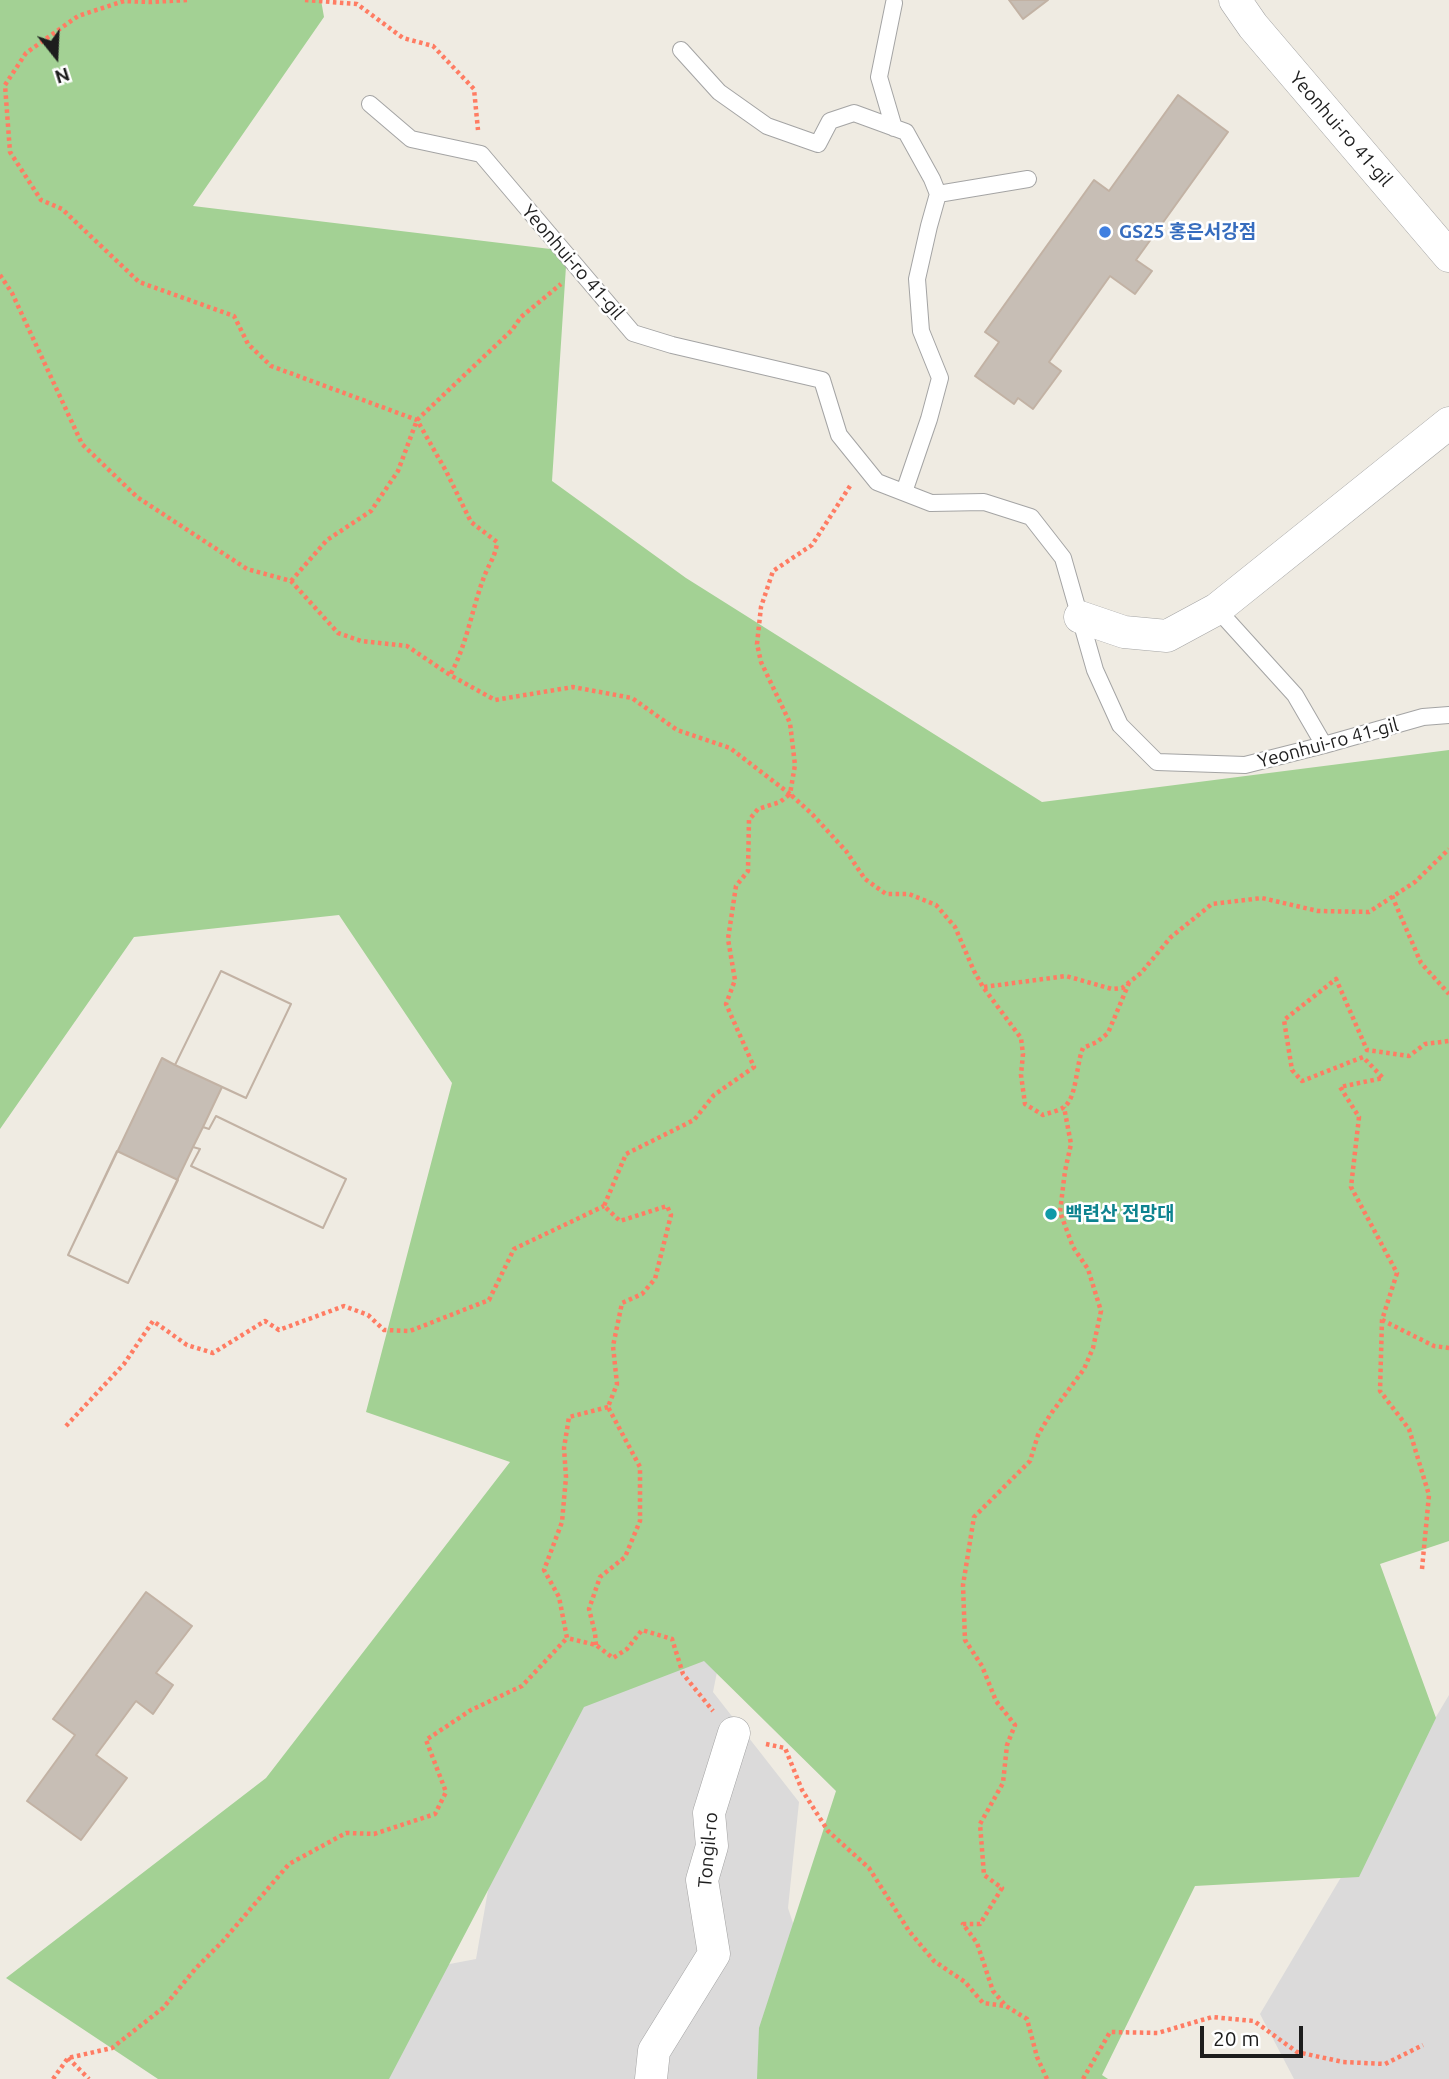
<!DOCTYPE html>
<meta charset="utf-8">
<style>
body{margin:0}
#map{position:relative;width:1449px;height:2079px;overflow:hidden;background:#efebe2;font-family:Ubuntu,sans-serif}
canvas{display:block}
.north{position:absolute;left:21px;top:21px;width:70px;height:70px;-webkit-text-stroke:5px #fff;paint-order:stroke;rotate:162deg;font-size:19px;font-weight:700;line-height:28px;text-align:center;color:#1d1d1d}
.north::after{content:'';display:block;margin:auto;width:24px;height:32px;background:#1d1d1d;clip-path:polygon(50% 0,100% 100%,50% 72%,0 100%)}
.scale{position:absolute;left:1200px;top:2026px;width:103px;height:32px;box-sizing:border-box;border:4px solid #1d1d1d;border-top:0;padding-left:9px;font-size:21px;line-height:24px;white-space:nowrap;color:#1d1d1d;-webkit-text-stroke:5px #fff;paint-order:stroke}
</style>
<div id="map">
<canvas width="1449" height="2079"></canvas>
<div class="north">N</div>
<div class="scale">20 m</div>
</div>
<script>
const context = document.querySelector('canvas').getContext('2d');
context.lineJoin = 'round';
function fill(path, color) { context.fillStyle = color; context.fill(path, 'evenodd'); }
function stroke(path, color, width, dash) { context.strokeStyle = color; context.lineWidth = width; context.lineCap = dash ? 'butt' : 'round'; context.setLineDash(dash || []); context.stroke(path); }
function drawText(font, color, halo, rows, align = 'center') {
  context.font = font + ' Ubuntu,"Noto Sans KR",sans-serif'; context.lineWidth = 5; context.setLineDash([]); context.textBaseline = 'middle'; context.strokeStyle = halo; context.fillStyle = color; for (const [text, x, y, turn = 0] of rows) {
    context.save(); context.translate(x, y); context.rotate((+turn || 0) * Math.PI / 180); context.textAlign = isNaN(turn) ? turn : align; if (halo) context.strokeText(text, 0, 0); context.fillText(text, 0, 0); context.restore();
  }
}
const residential = new Path2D(`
 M672 1623 722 1647 713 1692 799 1802 788 1908 829 2031 776 2079H302V1992L476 1959 508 1776Z
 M1449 1695V2079H1294L1260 2014Z`);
const forest = new Path2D(`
 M0 0H321L324 17 193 206 567 251 552 481 686 578 1042 802 1449 750V1541L1380 1564 1436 1718 1359 1877 1195 1886 1102 2075 1108 2079H757L759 2028 836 1791 704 1661 584 1707 389 2079H158L6 1978 266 1778 510 1462 366 1412 452 1083 339 915 134 937 0 1129Z`);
const building = new Path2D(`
 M1009 0H1048L1023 19Z
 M1178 95 1228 132 1136 260 1152 271 1135 294 1110 276 1049 362 1061 371 1033 409 1018 398 1014 404 975 376 999 342 985 332 1094 180 1109 191Z
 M221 971 291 1004 246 1098 222 1087 203 1127 209 1129 216 1116 346 1179 323 1228 191 1166 200 1149 193 1147 128 1283 68 1255 162 1058 175 1065Z
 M221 971 291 1004 246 1098 175 1065Z
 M216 1116 346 1179 323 1228 191 1166 200 1149 193 1147 203 1127 209 1129Z
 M117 1151 178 1180 128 1283 68 1255Z
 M146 1592 192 1626 156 1673 173 1685 153 1714 136 1701 96 1755 127 1778 81 1840 27 1801 75 1735 53 1719Z`);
const path = new Path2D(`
 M187 0 151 2 124 1 78 16 26 53 5 85 10 152 41 200 62 209 139 282 234 316 248 344 271 366 417 420 446 471 471 522 497 542C496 554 491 561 486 572 472 606 468 643 450 675
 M305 0 357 4 403 38 433 46 474 89 478 130
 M0 275 12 293 82 444 137 497 247 569 291 581 338 633 361 641 407 646 450 675 495 700 573 687 632 698 677 730 730 748 790 794 795 765 790 723 761 662 757 644 761 607 773 571 812 545 850 486
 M291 581 327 540 371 511 398 471 417 420 512 330 521 317 561 284
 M1392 896 1421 963 1449 994
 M984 987 1066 976 1112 989 1122 988 1141 973 1171 937 1212 904 1262 898 1318 911 1369 912 1415 882 1449 849
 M1382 1320 1434 1346 1449 1348
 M608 1407 569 1417 564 1448 566 1477 562 1522 544 1570 559 1597 567 1638 596 1645 613 1658 627 1649 642 1630 672 1639 683 1674 713 1711
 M66 1426 124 1364 153 1321 187 1345 213 1353 265 1321 279 1330 344 1306 368 1315 384 1330 410 1331 489 1300 514 1249 604 1206
 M1422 1569 1429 1495 1409 1429 1380 1391 1382 1320 1397 1273 1351 1187 1359 1117 1340 1087 1383 1078 1363 1057 1302 1081 1292 1070 1284 1020 1336 979 1367 1050 1409 1056 1425 1044 1449 1041
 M596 1645 595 1633 589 1609 600 1577 625 1557 640 1521V1467L608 1407 617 1384 613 1346 622 1303 642 1294 655 1279 671 1215 667 1206 620 1221 604 1206 626 1154 694 1120 714 1095 754 1067 726 1004 735 980 728 939 736 886 748 871 749 820 758 809 780 802 790 794 812 814 846 851 865 879 886 894H909L936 905 955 927 974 971 983 987 1021 1038 1023 1054 1021 1075 1025 1104 1043 1115C1048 1113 1059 1111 1064 1107 1077 1098 1076 1064 1083 1048L1097 1042 1108 1033 1129 983
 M766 1744 785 1748 802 1790 828 1831 869 1868 909 1931 934 1961 965 1982 983 2003 1005 2006
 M68 2058 89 2079
 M53 2079 68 2058 112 2048 163 2008 196 1968 223 1941 289 1864 346 1833 374 1834 435 1814 446 1792 426 1740 471 1710 522 1686 567 1638
 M1047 2079 1037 2057 1027 2019 1006 2006 993 1991 977 1943 963 1924H980L1002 1888 984 1875 980 1824 1003 1783 1007 1745 1015 1725 996 1701 982 1666 965 1640 963 1585 974 1517 1030 1461 1038 1435 1050 1415 1084 1369 1093 1348 1101 1311 1088 1269 1073 1247 1060 1212 1065 1171 1071 1144 1064 1107
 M1083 2079 1110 2032 1158 2033 1212 2017 1254 2021 1297 2052 1343 2062 1385 2064 1423 2045`);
const service = new Path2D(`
 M894 3 879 77 894 128
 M681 50 719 92 767 126 818 144 830 121 854 113 906 132 932 179 938 194 929 226 917 279 921 331 940 378 929 419 904 492
 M370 104 411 139 481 154 633 333 672 345 822 380 839 435 877 482 931 503 984 502 1031 517 1063 558 1095 670 1120 725 1157 762 1245 765 1324 745 1423 717 1449 715
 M938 194 1028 179
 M1217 609 1295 695 1324 745`);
const minor = new Path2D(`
 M1235 0 1253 26 1449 256
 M1080 617 1124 632 1167 636 1217 609 1449 423
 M651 2079 654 2051 714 1954 702 1880 712 1846 709 1813 734 1733`);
const markers = [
 [1105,232,7,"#3f7fe0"],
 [1051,1214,7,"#0f9aa8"]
];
const streetNames = [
 ["Yeonhui-ro 41-gil",1341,129,49],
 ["Yeonhui-ro 41-gil",573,262,49],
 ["Yeonhui-ro 41-gil",1328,743,-15],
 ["Tongil-ro",708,1850,-85]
];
const shopNames = [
 ["GS25 홍은서강점",1119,232]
];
const cultureNames = [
 ["백련산 전망대",1065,1214]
];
fill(residential, '#dbdada');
fill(forest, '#a3d194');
fill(building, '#c7beb5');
stroke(building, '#c2b2a4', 2);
stroke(service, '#a4a4a4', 18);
stroke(minor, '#a4a4a4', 33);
stroke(path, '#ff7c63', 4.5, [3.5, 3.5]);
stroke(service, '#fff', 16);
stroke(minor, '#fff', 32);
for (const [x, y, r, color] of markers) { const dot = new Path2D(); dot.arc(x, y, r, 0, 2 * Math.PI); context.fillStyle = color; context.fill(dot); stroke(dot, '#fff', 2.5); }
drawText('19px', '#1d1d1d', '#fff', streetNames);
drawText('bold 19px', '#366cbe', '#fff', shopNames, 'left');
drawText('bold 19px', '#0d838f', '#fff', cultureNames, 'left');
</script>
